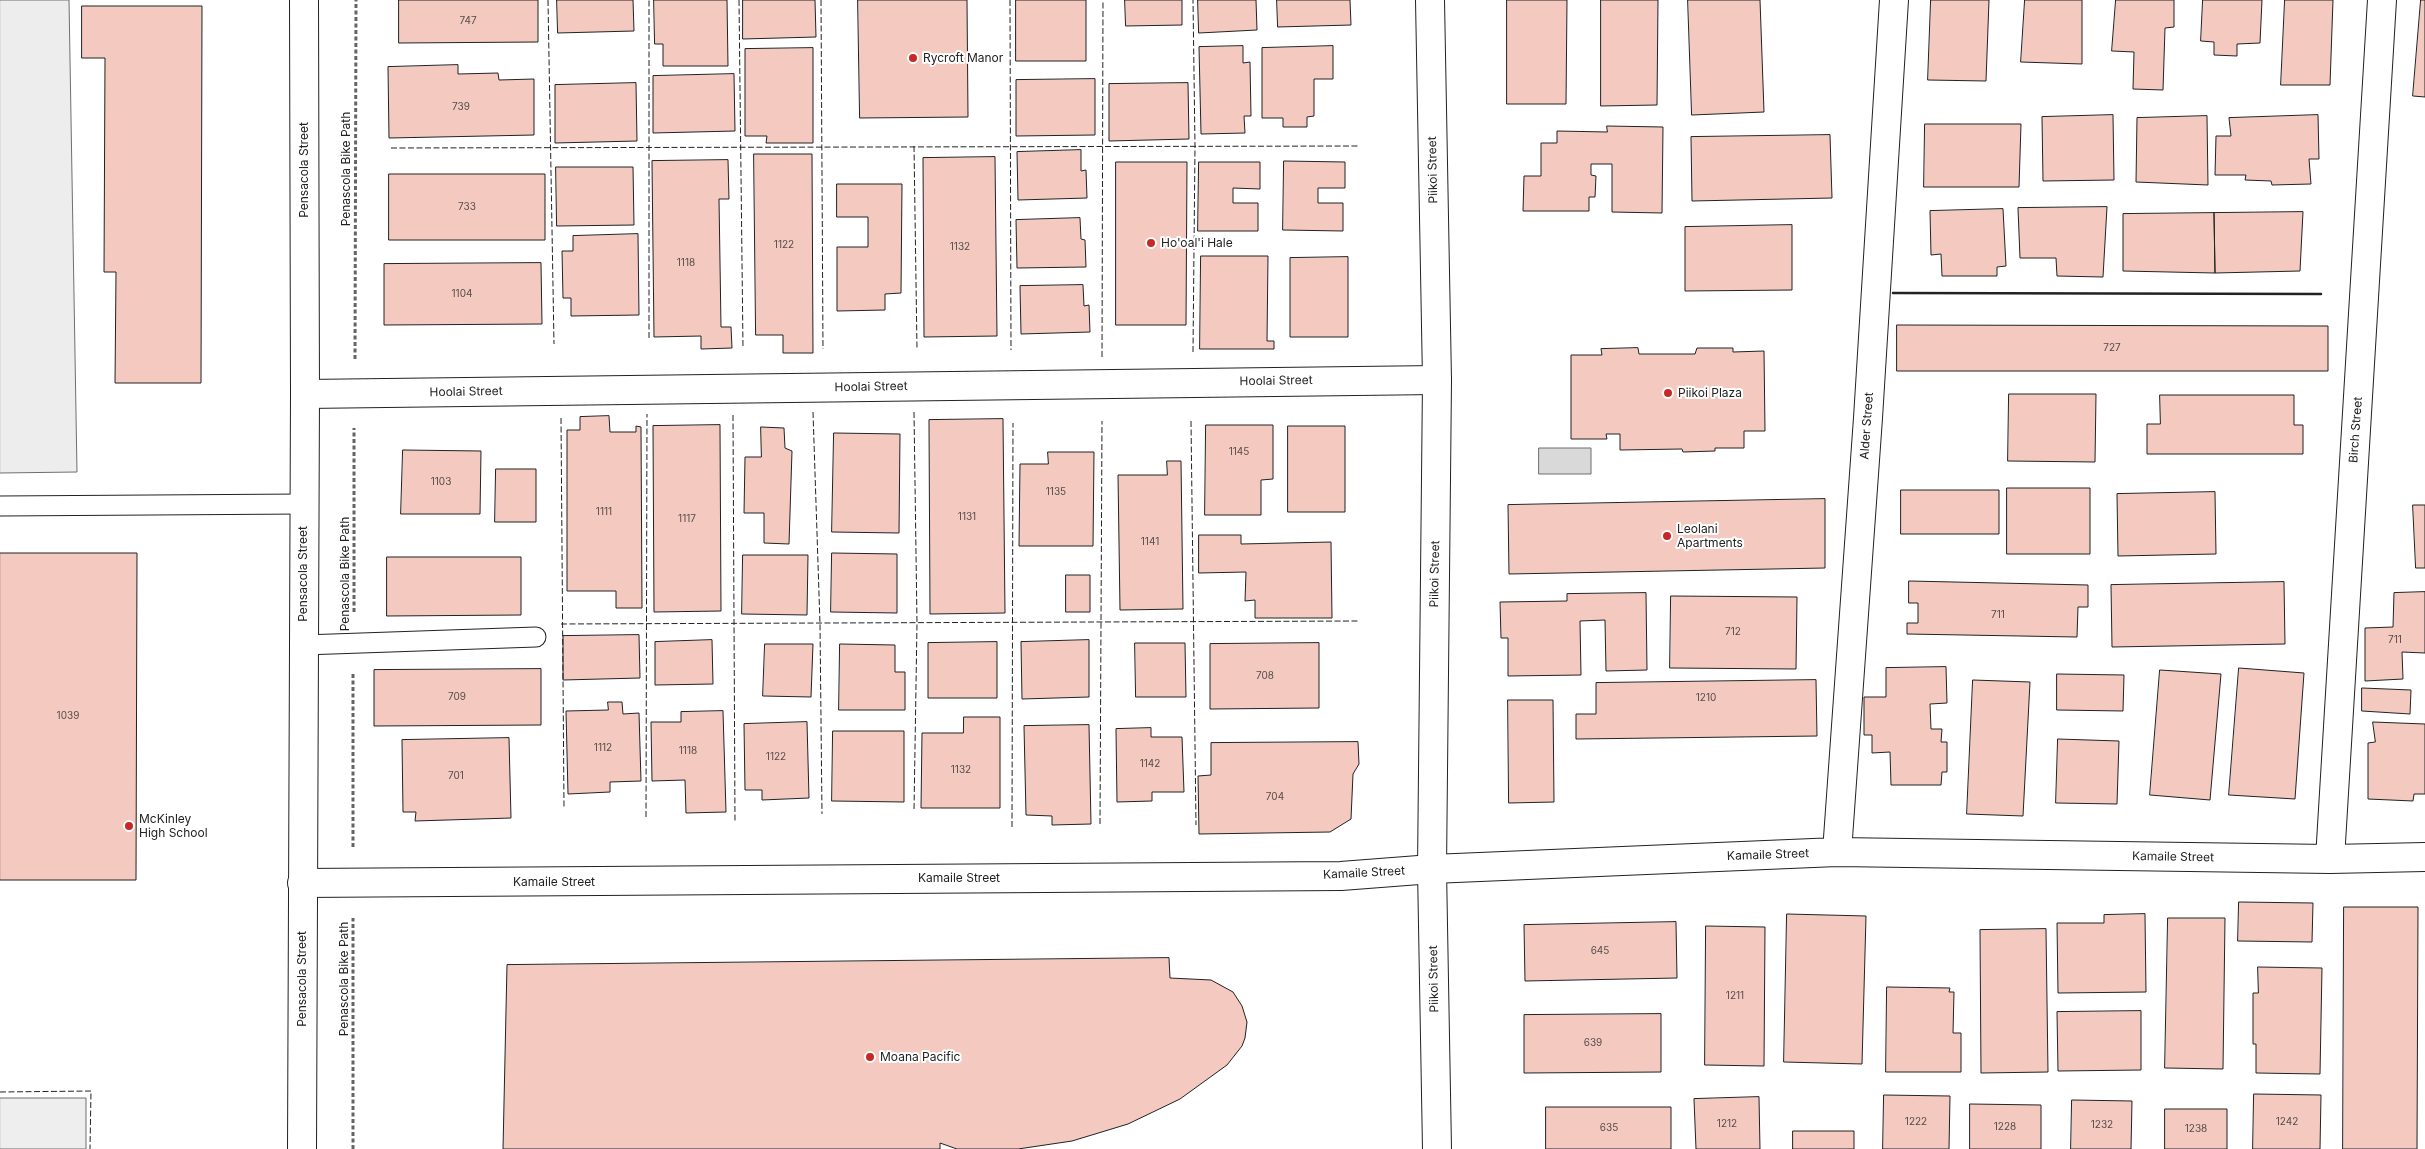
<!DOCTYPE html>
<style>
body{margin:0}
canvas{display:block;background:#fff}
</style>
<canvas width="2425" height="1149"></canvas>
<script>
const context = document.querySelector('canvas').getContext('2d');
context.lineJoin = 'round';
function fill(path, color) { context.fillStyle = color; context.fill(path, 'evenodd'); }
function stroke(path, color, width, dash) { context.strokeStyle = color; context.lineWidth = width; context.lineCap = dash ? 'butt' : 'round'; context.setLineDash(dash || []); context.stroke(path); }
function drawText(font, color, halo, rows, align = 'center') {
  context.font = font + ' Inter,sans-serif'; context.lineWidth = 4; context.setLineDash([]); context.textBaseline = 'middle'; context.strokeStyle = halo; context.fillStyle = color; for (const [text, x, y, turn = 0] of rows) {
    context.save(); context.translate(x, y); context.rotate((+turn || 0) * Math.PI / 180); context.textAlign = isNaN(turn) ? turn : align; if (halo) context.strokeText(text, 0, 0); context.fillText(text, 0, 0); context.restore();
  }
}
const green = new Path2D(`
 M0 1098H86V1149H0Z`);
const parking = new Path2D(`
 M0 0H69L77 472 0 473Z`);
const water = new Path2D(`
 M1539 448H1591V474H1539Z`);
const building = new Path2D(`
 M399 0H538V42L399 43Z
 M557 0H633L634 31 558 33Z
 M654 0H727L728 66H663V44H655Z
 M743 0H815L816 37 743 39Z
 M858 0H967L968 117 860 118Z
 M1016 0H1086V61H1016Z
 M1125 0H1182V25L1126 26Z
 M1198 0H1256L1257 30 1199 33Z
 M1277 0H1350L1351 25 1278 27Z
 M1507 0H1567L1566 104H1507Z
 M1601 0H1658L1657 105 1601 106Z
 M1688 0H1760L1764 112 1692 115Z
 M1931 0H1989L1986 81 1928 80Z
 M2025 0H2082V64L2021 62Z
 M2116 0H2174V27L2165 28 2163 90 2133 89 2134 52 2112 51Z
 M2203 0H2262L2260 43 2237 44V56L2214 55V42L2201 41Z
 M2285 0H2333L2330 85H2281Z
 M2421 0H2425V97L2413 96Z
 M82 6H202L201 383H115L116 272H104L105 58H82Z
 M1243 46V63L1250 62 1251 116H1244L1245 133 1201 134 1199 47Z
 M1333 46V79H1314V116L1307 117V127H1283V118H1262V48Z
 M813 48V143H766L767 136H745V49Z
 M458 65V74L498 73 499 80 534 79V135L389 138 388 67Z
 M734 74 735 131 653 133V76Z
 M1095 79V135L1016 136V80Z
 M636 83 637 141 555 143V85Z
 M1188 83 1189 139 1109 141V84Z
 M2113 115 2114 180 2043 181 2042 117Z
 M2318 115 2319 159H2309L2311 184 2272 185 2271 181 2245 180 2246 175H2215L2216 136H2231L2229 118Z
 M2207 116 2208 185 2136 182 2137 118Z
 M1925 124H2021L2019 187H1924Z
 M1607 126 1663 127 1662 213 1612 212V164H1591V175L1596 176 1595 197H1589V211H1523L1524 176H1541V143H1557V131L1607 132Z
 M1830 135 1832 198 1692 201 1691 137Z
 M1081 150V171L1086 170 1087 198 1018 200 1017 152Z
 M754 154H812L813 353H783V335H756Z
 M995 157 997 336 924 337 923 158Z
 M728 160 729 199H719L721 327H731L732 348 701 349V336L654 337 652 161Z
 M1284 161 1345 162V188H1318V203H1343V231L1283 230Z
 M1116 162H1187L1186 325H1116Z
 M1199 162H1260V189L1233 188V203H1258V231H1198Z
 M556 167H633L634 225 557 226Z
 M389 174H545V240H389Z
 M837 184H902L901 293 885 294V310L837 311V247H868V217H837Z
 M2107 207 2103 277 2057 276 2056 258H2020L2018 208Z
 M2003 209 2006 266 1997 267V276H1942L1941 254 1931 255 1930 211Z
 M2303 212 2300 271 2215 273 2214 213Z
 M2214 213 2215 273 2123 271V214Z
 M1080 218 1081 239 1085 240 1086 267 1017 268 1016 220Z
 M1792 225V290L1685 291V227Z
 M638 234 639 315 571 316V298H563L562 251H573V236Z
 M1201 256H1268L1267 341H1274V349H1200Z
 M1348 257V337H1290V258Z
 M541 263 542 324 384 325V264Z
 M1083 285 1084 306 1089 305 1090 332 1021 334 1020 286Z
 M1897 325 2328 326V371H1897Z
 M1638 348 1639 354H1695L1697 348H1733V352L1764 351 1765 431H1744V448H1715V451L1683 452 1682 449 1620 450V434H1606L1607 439H1571V355H1602L1601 349Z
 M2009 394H2096L2095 462 2008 461Z
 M2160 395H2294V425H2303V454H2147V424H2160Z
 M609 416 610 432H636V426L641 427 642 608H616V591H567V430H580V417Z
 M1003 419 1005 613 930 614 929 420Z
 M720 425 721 611 654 612 653 426Z
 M1206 425H1273V479L1261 480V515H1205Z
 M1288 426H1345V512H1288Z
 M761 427 784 428 785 448 792 451 789 544 764 543V513H744L745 457H761Z
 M834 433 900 434 899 533 832 532Z
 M403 450 481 451 480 514H401Z
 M1048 452H1094L1093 546H1019L1020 464H1048Z
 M1167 461H1181L1183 609 1120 610 1118 475H1167Z
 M496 469H536V522H495Z
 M2007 488H2090V554H2007Z
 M1901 490H1999V534H1901Z
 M2215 492 2216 554 2118 556 2117 494Z
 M1825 499V568L1509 574 1508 505Z
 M2413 505H2425V568H2416Z
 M1199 535H1241V544L1331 542 1332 618H1255V600L1245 601 1246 572 1199 573Z
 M0 553H137L136 880H0Z
 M832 553 897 554V613L831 612Z
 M743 555H808L807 615 742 614Z
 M387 557H521V615L387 616Z
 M1066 575H1090V612H1066Z
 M1909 581 2088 585V607H2078L2077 637 1907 634V623H1918V603H1909Z
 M2284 582 2285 644 2112 647 2111 585Z
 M2425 592V653L2402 652 2403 679 2365 681V628L2393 627 2394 593Z
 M1646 593 1647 670 1606 671 1605 620 1580 621 1581 675 1508 676V638H1501L1500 602 1567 601V594Z
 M1671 596 1797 597 1796 669 1670 668Z
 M639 635 640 678 563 680V636Z
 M712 640 713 684 655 685V642Z
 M1089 640V697L1022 699 1021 642Z
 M997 642V698H928V643Z
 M1135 643H1185L1186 697H1136Z
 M1319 643V708L1210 709V644Z
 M765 644H813L811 697 763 696Z
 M840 644 895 645V672H905V710H839Z
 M1946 667 1947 703 1930 704 1931 729H1942L1941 742H1947V772H1942L1941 785H1891L1890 752 1872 753V735H1864V697H1886V668Z
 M2239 668 2304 673 2295 799 2229 795Z
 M541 669V725L374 726V670Z
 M2160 670 2221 674 2210 800 2150 795Z
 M2057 674 2124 675 2123 711 2057 710Z
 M1816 680 1817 736 1576 739V714H1596V683Z
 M1973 680 2030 682 2023 816 1967 814Z
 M2362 688 2411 690 2410 714 2362 711Z
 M1508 700H1553L1554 802 1509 803Z
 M608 702H622L623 714 639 713 641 781 610 782V792L568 794 566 711 608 710Z
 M723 711 726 812 686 813 685 780 652 781 651 722H681V712Z
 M964 717H1000V808H921L922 733H963Z
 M807 722 809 798 762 800V790H745L744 724Z
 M2373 722 2425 724V794H2414L2413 801 2368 799V743L2375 742Z
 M1089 725 1091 824 1052 825V816L1026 815 1024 726Z
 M1151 728V737H1182L1184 792H1152V801L1117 802 1116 729Z
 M833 731H904V802L832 801Z
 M509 738 511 818 415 821 416 812H403L402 740Z
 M2058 739 2119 741 2117 804 2056 803Z
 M1358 742 1359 764 1353 774 1351 819 1330 832 1199 834 1198 776 1211 775V743Z
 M2239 902 2313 903 2312 942 2238 941Z
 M2344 907H2418L2417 1149H2343Z
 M1787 914 1866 916 1862 1064 1784 1062Z
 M2145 914 2146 992 2058 993 2057 923H2104V915Z
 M2168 918H2225L2223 1069 2165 1068Z
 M1676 922 1677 978 1525 981 1524 925Z
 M1706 926 1765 927 1764 1066 1705 1065Z
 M2046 929 2048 1072 1981 1073 1980 930Z
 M1169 958 1170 978 1211 980 1233 992 1242 1006 1247 1022 1245 1038 1242 1046 1227 1065 1180 1099 1128 1124 1072 1141 1018 1149H957L940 1143V1149H503L507 965Z
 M2258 967 2322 968 2320 1074 2256 1073V1044H2253V993H2258Z
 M1887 987 1950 988 1949 992H1954L1953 1033H1961V1072H1886Z
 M2141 1011V1070L2058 1071 2057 1012Z
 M1661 1014V1072L1524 1073V1015Z
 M2254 1094 2321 1095 2320 1149H2253Z
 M1884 1095 1950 1096 1949 1149H1883Z
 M1759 1097 1760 1149H1696L1694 1099Z
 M2072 1100 2132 1101 2131 1149H2071Z
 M1970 1104 2041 1105V1149H1970Z
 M1546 1107H1671V1149H1546Z
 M2165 1109H2227V1149H2165Z
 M1793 1131H1854V1149H1793Z`);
const path = new Path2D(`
 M355 359 356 0
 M354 612V428
 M353 847V673
 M353 1149V918`);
const lane = new Path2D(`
 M0 506 303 504
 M303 645 536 637`);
const street = new Path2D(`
 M305 394 1437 380
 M1837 852 1868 418 1894 0
 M2330 859 2382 0
 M302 883 1341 876 1432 869 1837 852 2330 859 2425 857`);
const secondary = new Path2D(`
 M1430 0 1437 380 1432 869 1437 1149
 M302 1149 305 394 304 0`);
const fence = new Path2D(`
 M548 0 554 344
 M739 0 743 348
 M821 0 823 349
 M1010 0 1011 350
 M914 146 917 349
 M391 148 1359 146
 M649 338V0
 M1193 352 1195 146 1193 0
 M1102 357 1103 0
 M813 412 820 624 822 814
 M914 412 917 623 914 811
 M733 415 735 823
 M561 418 564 808
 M1191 421 1196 825
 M561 624 1359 621
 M646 817 647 414
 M1100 824 1102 421
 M1012 827 1013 423
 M0 1092 91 1091 90 1149`);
const wall = new Path2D(`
 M1893 293 2321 294`);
const markers = [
 [913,58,5,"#c62828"],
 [1151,243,5,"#c62828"],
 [1668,393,5,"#c62828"],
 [1667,536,5,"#c62828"],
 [129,826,5,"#c62828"],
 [870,1057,5,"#c62828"]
];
const numberNames = [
 ["747",468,21],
 ["739",461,107],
 ["733",467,207],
 ["1122",784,245],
 ["1132",960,247],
 ["1118",686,263],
 ["1104",462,294],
 ["727",2112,348],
 ["1145",1239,452],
 ["1103",441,482],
 ["1135",1056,492],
 ["1111",604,512],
 ["1131",967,517],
 ["1117",687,519],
 ["1141",1150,542],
 ["711",1998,615],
 ["712",1733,632],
 ["711",2395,640],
 ["708",1265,676],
 ["709",457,697],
 ["1210",1706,698],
 ["1039",68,716],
 ["1112",603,748],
 ["1118",688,751],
 ["1122",776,757],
 ["1142",1150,764],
 ["1132",961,770],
 ["701",456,776],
 ["704",1275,797],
 ["645",1600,951],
 ["1211",1735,996],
 ["639",1593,1043],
 ["1222",1916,1122],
 ["1242",2287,1122],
 ["1212",1727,1124],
 ["1232",2102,1125],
 ["1228",2005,1127],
 ["635",1609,1128],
 ["1238",2196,1129]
];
const poiNames = [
 ["Rycroft Manor",923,58],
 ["Ho'oal'i Hale",1161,243],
 ["Piikoi Plaza",1678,393],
 ["Leolani",1677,529],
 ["Apartments",1677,543],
 ["McKinley",139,819],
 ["High School",139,833],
 ["Moana Pacific",880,1057]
];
const streetNames = [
 ["Penascola Bike Path",346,169,-90],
 ["Pensacola Street",304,170,-90],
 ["Piikoi Street",1433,170,-91],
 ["Hoolai Street",1276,381,-1],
 ["Hoolai Street",871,387,-1],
 ["Hoolai Street",466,392,-1],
 ["Alder Street",1867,426,-86],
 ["Birch Street",2356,430,-86],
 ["Pensacola Street",303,574,-90],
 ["Penascola Bike Path",345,574,-90],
 ["Piikoi Street",1435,574,-89],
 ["Kamaile Street",1768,855,-2],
 ["Kamaile Street",2173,857,1],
 ["Kamaile Street",1364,873,-3],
 ["Kamaile Street",959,878],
 ["Kamaile Street",554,882],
 ["Pensacola Street",302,979,-90],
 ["Penascola Bike Path",344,979,-90],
 ["Piikoi Street",1434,979,-91]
];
fill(green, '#eee');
stroke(green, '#6f6f6f', 1);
fill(parking, '#ededed');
stroke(parking, '#6f6f6f', 1);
fill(water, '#d9d9d9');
stroke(water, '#6f6f6f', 1);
fill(building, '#f3c9c0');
stroke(building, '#222', 1);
stroke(lane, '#222', 21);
stroke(street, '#222', 30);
stroke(secondary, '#222', 30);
stroke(path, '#646464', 3, [4, 2.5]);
stroke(lane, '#fff', 19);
stroke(street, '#fff', 28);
stroke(secondary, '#fff', 28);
stroke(fence, '#222', 1, [6, 2.5]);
stroke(wall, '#222', 2.5);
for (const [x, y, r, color] of markers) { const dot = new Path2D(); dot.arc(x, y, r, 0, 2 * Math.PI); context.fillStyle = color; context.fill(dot); stroke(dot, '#fff', 2); }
drawText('10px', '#564c4a', null, numberNames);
drawText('12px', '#222', '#fff', poiNames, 'left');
drawText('12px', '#222', '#fff', streetNames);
</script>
